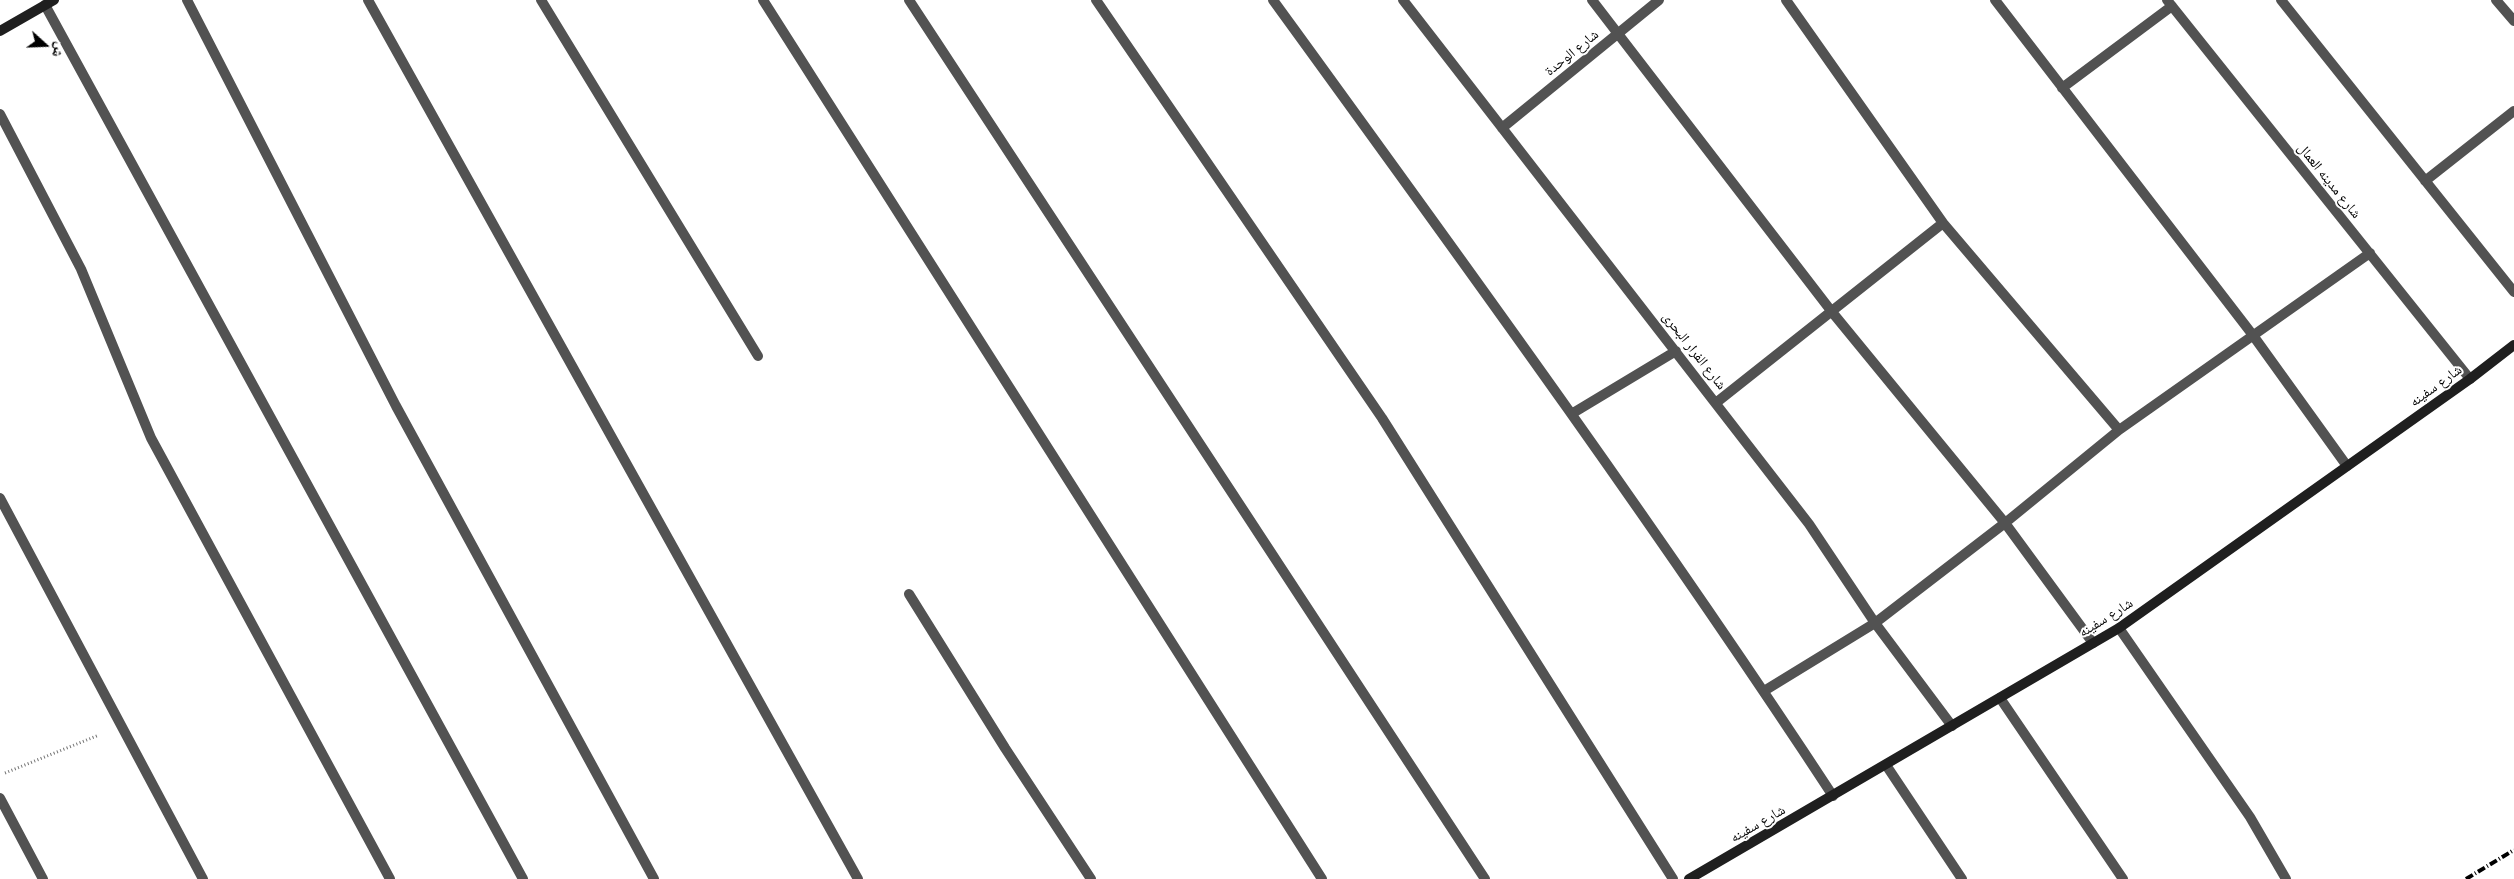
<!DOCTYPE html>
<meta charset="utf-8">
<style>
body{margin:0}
#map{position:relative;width:2514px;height:879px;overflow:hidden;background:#fff;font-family:"Noto Sans","Noto Naskh Arabic",sans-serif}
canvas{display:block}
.north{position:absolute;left:20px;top:20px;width:50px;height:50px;-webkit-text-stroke:4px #fff;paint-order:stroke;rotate:110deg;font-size:14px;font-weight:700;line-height:20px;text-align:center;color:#000}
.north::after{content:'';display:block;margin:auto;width:18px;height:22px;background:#000;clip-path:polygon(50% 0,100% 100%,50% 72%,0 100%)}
</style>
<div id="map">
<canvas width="2514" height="879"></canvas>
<div class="north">ش</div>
</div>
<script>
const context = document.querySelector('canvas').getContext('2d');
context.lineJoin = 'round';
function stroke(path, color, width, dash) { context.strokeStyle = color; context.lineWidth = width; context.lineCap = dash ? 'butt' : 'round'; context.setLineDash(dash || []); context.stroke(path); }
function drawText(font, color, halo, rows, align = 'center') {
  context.font = font + ' "Noto Sans","Noto Naskh Arabic",sans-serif'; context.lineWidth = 4; context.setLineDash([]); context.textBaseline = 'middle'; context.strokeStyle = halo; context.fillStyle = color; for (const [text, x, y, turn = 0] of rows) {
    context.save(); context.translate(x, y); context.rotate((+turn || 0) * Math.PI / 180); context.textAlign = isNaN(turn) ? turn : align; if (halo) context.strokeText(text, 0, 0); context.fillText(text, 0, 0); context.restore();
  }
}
const path = new Path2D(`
 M5 773 99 735`);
const street = new Path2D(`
 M187 0 396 406 654 879
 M368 0 858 879
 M541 0 758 356
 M763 0 1322 879
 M909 0 1485 879
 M1096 0 1382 418 1673 879
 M1273 0C1464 263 1655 525 1833 796
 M1403 0 1809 524 1875 623 1952 726
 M1592 0 1832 312 2005 523 2093 643
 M1786 0 1943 223 2119 430
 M1995 0 2252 334 2347 466
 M2167 0 2470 379
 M2281 0 2514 292
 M2496 0 2514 21
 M45 5 523 879
 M2062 88 2172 6
 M0 114 81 269 151 438 390 879
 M1502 128 1659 0
 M2425 181 2514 111
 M1717 402 1943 223
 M1573 413 1676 351
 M0 498 203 879
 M909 594 1005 748 1091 879
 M2119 628 2250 817 2286 879
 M1764 691 1875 623 2005 523 2119 430 2370 253
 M2000 698 2123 879
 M1886 765 1962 879
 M0 798 43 879`);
const secondary = new Path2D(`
 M0 31 54 0
 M1689 879 2119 628 2470 379 2514 345`);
const rail = new Path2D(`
 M2466 879 2514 850`);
const streetNames = [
 ["شارع الوحدة",1572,53,-39],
 ["شارع مدينه العمال",2329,181,51],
 ["شارع الفرار البحرى",1694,351,52],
 ["شارع سفينه",2436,386,-36],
 ["شارع سفينه",2106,618,-32],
 ["شارع سفينه",1758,824,-30]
];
stroke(path, '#747474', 3, [1, 2.5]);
stroke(street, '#525252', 10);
stroke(secondary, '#1f1f1f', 10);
stroke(rail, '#000', 4, [8, 2.5, 1, 2.5]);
drawText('14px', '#000', '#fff', streetNames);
</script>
